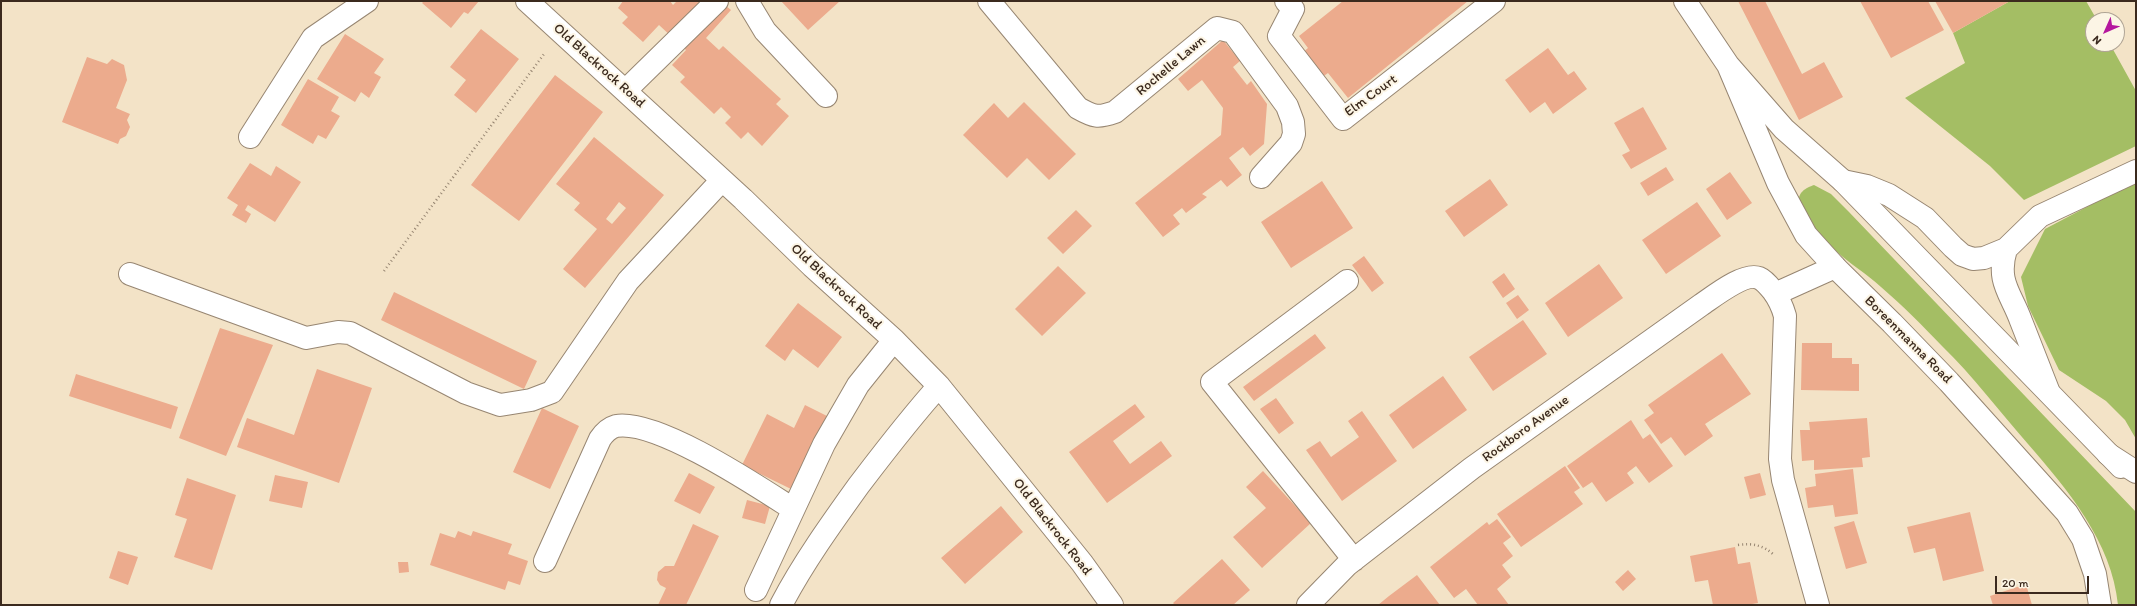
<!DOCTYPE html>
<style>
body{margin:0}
#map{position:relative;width:2137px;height:606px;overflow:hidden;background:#f3e3c7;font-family:Itim,sans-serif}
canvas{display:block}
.frame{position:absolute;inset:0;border:2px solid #3b2a1e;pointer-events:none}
.north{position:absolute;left:2085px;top:12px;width:40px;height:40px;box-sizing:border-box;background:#fcf5e5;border:1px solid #afa495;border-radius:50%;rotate:225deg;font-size:11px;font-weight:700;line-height:16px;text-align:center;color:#3b2a1e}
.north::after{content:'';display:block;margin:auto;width:14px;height:18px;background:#b5179e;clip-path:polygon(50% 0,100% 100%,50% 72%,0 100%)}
.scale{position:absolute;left:1995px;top:576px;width:94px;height:18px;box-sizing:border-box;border:2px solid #3b2a1e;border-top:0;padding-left:5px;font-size:12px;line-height:14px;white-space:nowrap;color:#3b2a1e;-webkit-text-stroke:3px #fcf5e5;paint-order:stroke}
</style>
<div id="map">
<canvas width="2137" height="606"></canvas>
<div class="frame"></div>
<div class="north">N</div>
<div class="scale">20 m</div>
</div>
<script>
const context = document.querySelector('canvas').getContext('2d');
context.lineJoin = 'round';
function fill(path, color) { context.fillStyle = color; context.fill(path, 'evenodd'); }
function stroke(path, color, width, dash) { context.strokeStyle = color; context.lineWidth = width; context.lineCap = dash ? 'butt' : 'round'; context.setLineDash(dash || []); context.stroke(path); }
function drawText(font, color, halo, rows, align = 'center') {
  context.font = font + ' Itim,sans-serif'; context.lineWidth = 4; context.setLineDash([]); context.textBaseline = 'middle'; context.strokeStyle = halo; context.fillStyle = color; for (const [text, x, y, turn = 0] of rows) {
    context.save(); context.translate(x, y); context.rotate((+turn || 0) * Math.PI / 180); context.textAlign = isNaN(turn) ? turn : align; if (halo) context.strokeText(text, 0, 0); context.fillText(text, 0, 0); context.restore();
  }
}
const green = new Path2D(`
 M2010 1H2086L2097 20H2093V44H2110L2136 91V146L2024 200 1990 166 1905 98 1965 63 1953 33Z
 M2136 181V439L2125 420 2106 401 2059 370 2028 306 2021 277 2045 229Z
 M1814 185 1831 194 1849 212 2136 512V605H2118C2112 542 2067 489 2028 444 1999 411 1973 376 1942 346 1923 326 1902 305 1881 287 1867 274 1850 264 1836 251 1823 238 1804 222 1799 204 1797 192 1806 188 1814 185Z`);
const building = new Path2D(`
 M424 1H479L468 14 464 12 451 28 422 3Z
 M623 1H670L673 5 677 1H720L731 10 706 38 719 50 723 46 781 99 776 104 789 116 762 146 748 132 741 139 725 123 731 117 721 107 714 114 680 82 685 77 672 65 686 50 659 25 643 42 622 23 628 17 618 8Z
 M781 1H840L808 30Z
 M1343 1H1468L1348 98 1328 73 1321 78 1301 54 1308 48 1299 36Z
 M1738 1H1765L1802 74 1824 62 1843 97 1799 120Z
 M1860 1H1928L1944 30 1891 58Z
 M1935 1H2010L1953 33Z
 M481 29 519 59 476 113 454 95 466 80 450 67Z
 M345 34 384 59 374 73 381 77 369 98 361 92 355 102 317 79Z
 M1223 40 1240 61 1233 67 1247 85 1251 81 1267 104 1264 144 1250 156 1243 147 1229 158 1242 175 1227 187 1221 180 1202 194 1207 197 1186 213 1182 208 1173 215 1180 224 1163 237 1135 203 1221 135 1223 108 1202 80 1188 91 1178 79Z
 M1548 48 1568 75 1574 71 1587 89 1553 114 1545 102 1530 113 1505 80Z
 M87 57 107 64 112 59 124 65 127 80 116 108 130 114 127 120 130 127 126 136 120 139 118 144 62 122Z
 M555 75 603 112 519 221 471 185Z
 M308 79 339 97 331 111 340 116 326 139 318 135 313 144 281 125Z
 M1024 102 1076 154 1049 180 1027 158 1007 178 963 135 994 103 1008 118Z
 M1643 107 1667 149 1631 169 1622 155 1630 151 1614 123Z
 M594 137 664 195 585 288 563 269 597 229 574 210 580 203 556 184ZM619 202 626 208 612 224 606 219Z
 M250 163 271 176 276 166 301 182 275 222 248 205 245 210 251 214 246 223 232 215 238 205 227 198Z
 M1666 167 1674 180 1648 196 1640 183Z
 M1730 172 1752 203 1727 220 1706 189Z
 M1490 179 1508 205 1464 237 1445 211Z
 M1322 181 1353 228 1291 268 1261 222Z
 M1697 202 1721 236 1666 274 1642 240Z
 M1076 210 1092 226 1063 254 1047 238Z
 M1364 256 1384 283 1372 292 1352 265Z
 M1599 264 1623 298 1568 337 1545 303Z
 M1058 266 1086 293 1042 336 1015 309Z
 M1504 273 1515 289 1503 298 1492 282Z
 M394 292 537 361 524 389 381 320Z
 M1518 295 1529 310 1517 319 1506 303Z
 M798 303 842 337 818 368 793 349 785 361 765 346Z
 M1523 320 1547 354 1493 391 1469 357Z
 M220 328 273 345 226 456 179 438Z
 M1315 334 1326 348 1254 401 1243 387Z
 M1802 343H1832V358H1852V364H1859V391L1801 390Z
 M1722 353 1751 394 1705 424 1713 436 1685 456 1671 437 1661 444 1644 420 1654 413 1648 405Z
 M317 369 372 388 339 483 237 447 247 418 294 435Z
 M76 374 178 407 171 429 69 396Z
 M1443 376 1467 410 1413 449 1389 415Z
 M1276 398 1294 423 1279 434 1260 409Z
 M1135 404 1145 417 1113 441 1130 464 1161 441 1172 456 1107 503 1069 452Z
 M805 405 827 416 791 489 742 465 767 414 794 428Z
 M542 408 579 426 550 489 513 472Z
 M1362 411 1397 461 1342 501 1306 450 1320 441 1331 457 1359 437 1348 421Z
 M1867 418 1870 457 1862 458 1863 467 1814 470V460L1802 461 1800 430H1810L1809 422Z
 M1631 420 1643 439 1650 434 1673 466 1649 483 1636 466 1627 473 1634 483 1606 502 1592 482 1583 488 1567 466Z
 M1565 466 1580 488 1574 492 1583 504 1521 547 1497 514Z
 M1853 469 1858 514 1835 517 1833 505 1808 508 1805 488 1816 486 1815 474Z
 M1263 471 1311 523 1262 568 1233 537 1266 508 1246 487Z
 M689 473 715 487 700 514 674 501Z
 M1760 473 1766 495 1750 499 1744 477Z
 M275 475 308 482 302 508 269 501Z
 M187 478 236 495 212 570 174 557 187 519 175 515Z
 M747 500 770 506 765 524 742 518Z
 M1001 506 1023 532 965 584 941 558Z
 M1970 512 1984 571 1943 581 1935 548 1914 553 1907 527Z
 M1497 519 1511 537 1503 543 1513 556 1502 565 1511 577 1497 589 1509 605H1478L1466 589 1454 598 1430 567 1487 522 1489 525Z
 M1854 521 1867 563 1846 569 1834 527Z
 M693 524 719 536 686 605H658L666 588 660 585 657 580 658 572 665 566H674Z
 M458 531 471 536 473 531 512 544 508 554 528 561 520 585 508 581 505 590 430 565 440 533 455 538Z
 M1735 547 1738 564 1750 562 1758 603 1746 605H1713L1708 580 1695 582 1690 556Z
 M118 551 138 557 128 585 109 578Z
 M1222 559 1250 590 1233 605H1175L1173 603Z
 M398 562H408L409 572 399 573Z
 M1628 570 1636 579 1623 591 1615 582Z
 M1417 575 1440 605H1378L1389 596Z
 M2026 584 2032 605H1993L1990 596Z`);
const path = new Path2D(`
 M384 271 544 54
 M1738 545C1753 543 1763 545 1774 555`);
const minor = new Path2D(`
 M527 1 743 199 812 266 894 340 939 386 1082 563 1112 605
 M747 1 765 31 826 96
 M989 1 1078 108C1094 117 1098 118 1115 112L1217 28 1233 32 1287 106 1293 122 1294 134 1291 143 1261 177
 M1286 1 1293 9 1279 36 1343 119 1494 1
 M626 90 717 1
 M250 137 313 38 367 1
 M1843 181 1867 186 1889 195 1925 218 1953 247 1962 255 1973 259 1984 258 2006 249 2040 216 2136 171
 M2006 249C1996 282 2011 293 2021 321 2030 344 2039 367 2048 390
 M130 274 306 338 338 332 350 333 466 393 500 405 531 400 552 392 628 281 722 180
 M1347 281 1212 382 1354 560
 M1775 294 1835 267
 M545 561 600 439C604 433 609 428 616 426 657 419 757 486 793 509
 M756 590 824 444 858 385 894 340
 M781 605C803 563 831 524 859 485 885 451 910 418 939 386
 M1308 605 1347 565 1472 468 1701 305C1713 297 1744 272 1759 278 1764 280 1769 286 1773 291 1779 299 1782 305 1785 316L1780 459 1783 480 1818 605`);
const major = new Path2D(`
 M1685 1 1728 65 1784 129 1843 181 2121 467
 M1728 65 1778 183 1806 235 1835 267 1892 323 1949 382 2067 513 2083 539 2095 574 2100 605`);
const highway = new Path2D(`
 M2108 454 2136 472`);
const streetNames = [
 ["Old Blackrock Road",599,66,42],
 ["Rochelle Lawn",1171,66,-40],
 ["Elm Court",1371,96,-36],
 ["Old Blackrock Road",836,287,43],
 ["Boreenmanna Road",1908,340,45],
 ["Rockboro Avenue",1526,429,-36],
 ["Old Blackrock Road",1052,527,52]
];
fill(green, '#a4be64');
fill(building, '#ecab8d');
stroke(minor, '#978672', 24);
stroke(major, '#978672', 24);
stroke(highway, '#978672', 24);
stroke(path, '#978672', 2.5, [1, 3]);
stroke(minor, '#fff', 22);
stroke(major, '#fff', 22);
stroke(highway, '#fff', 22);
drawText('14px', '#3b2a1e', '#fcf5e5', streetNames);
</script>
